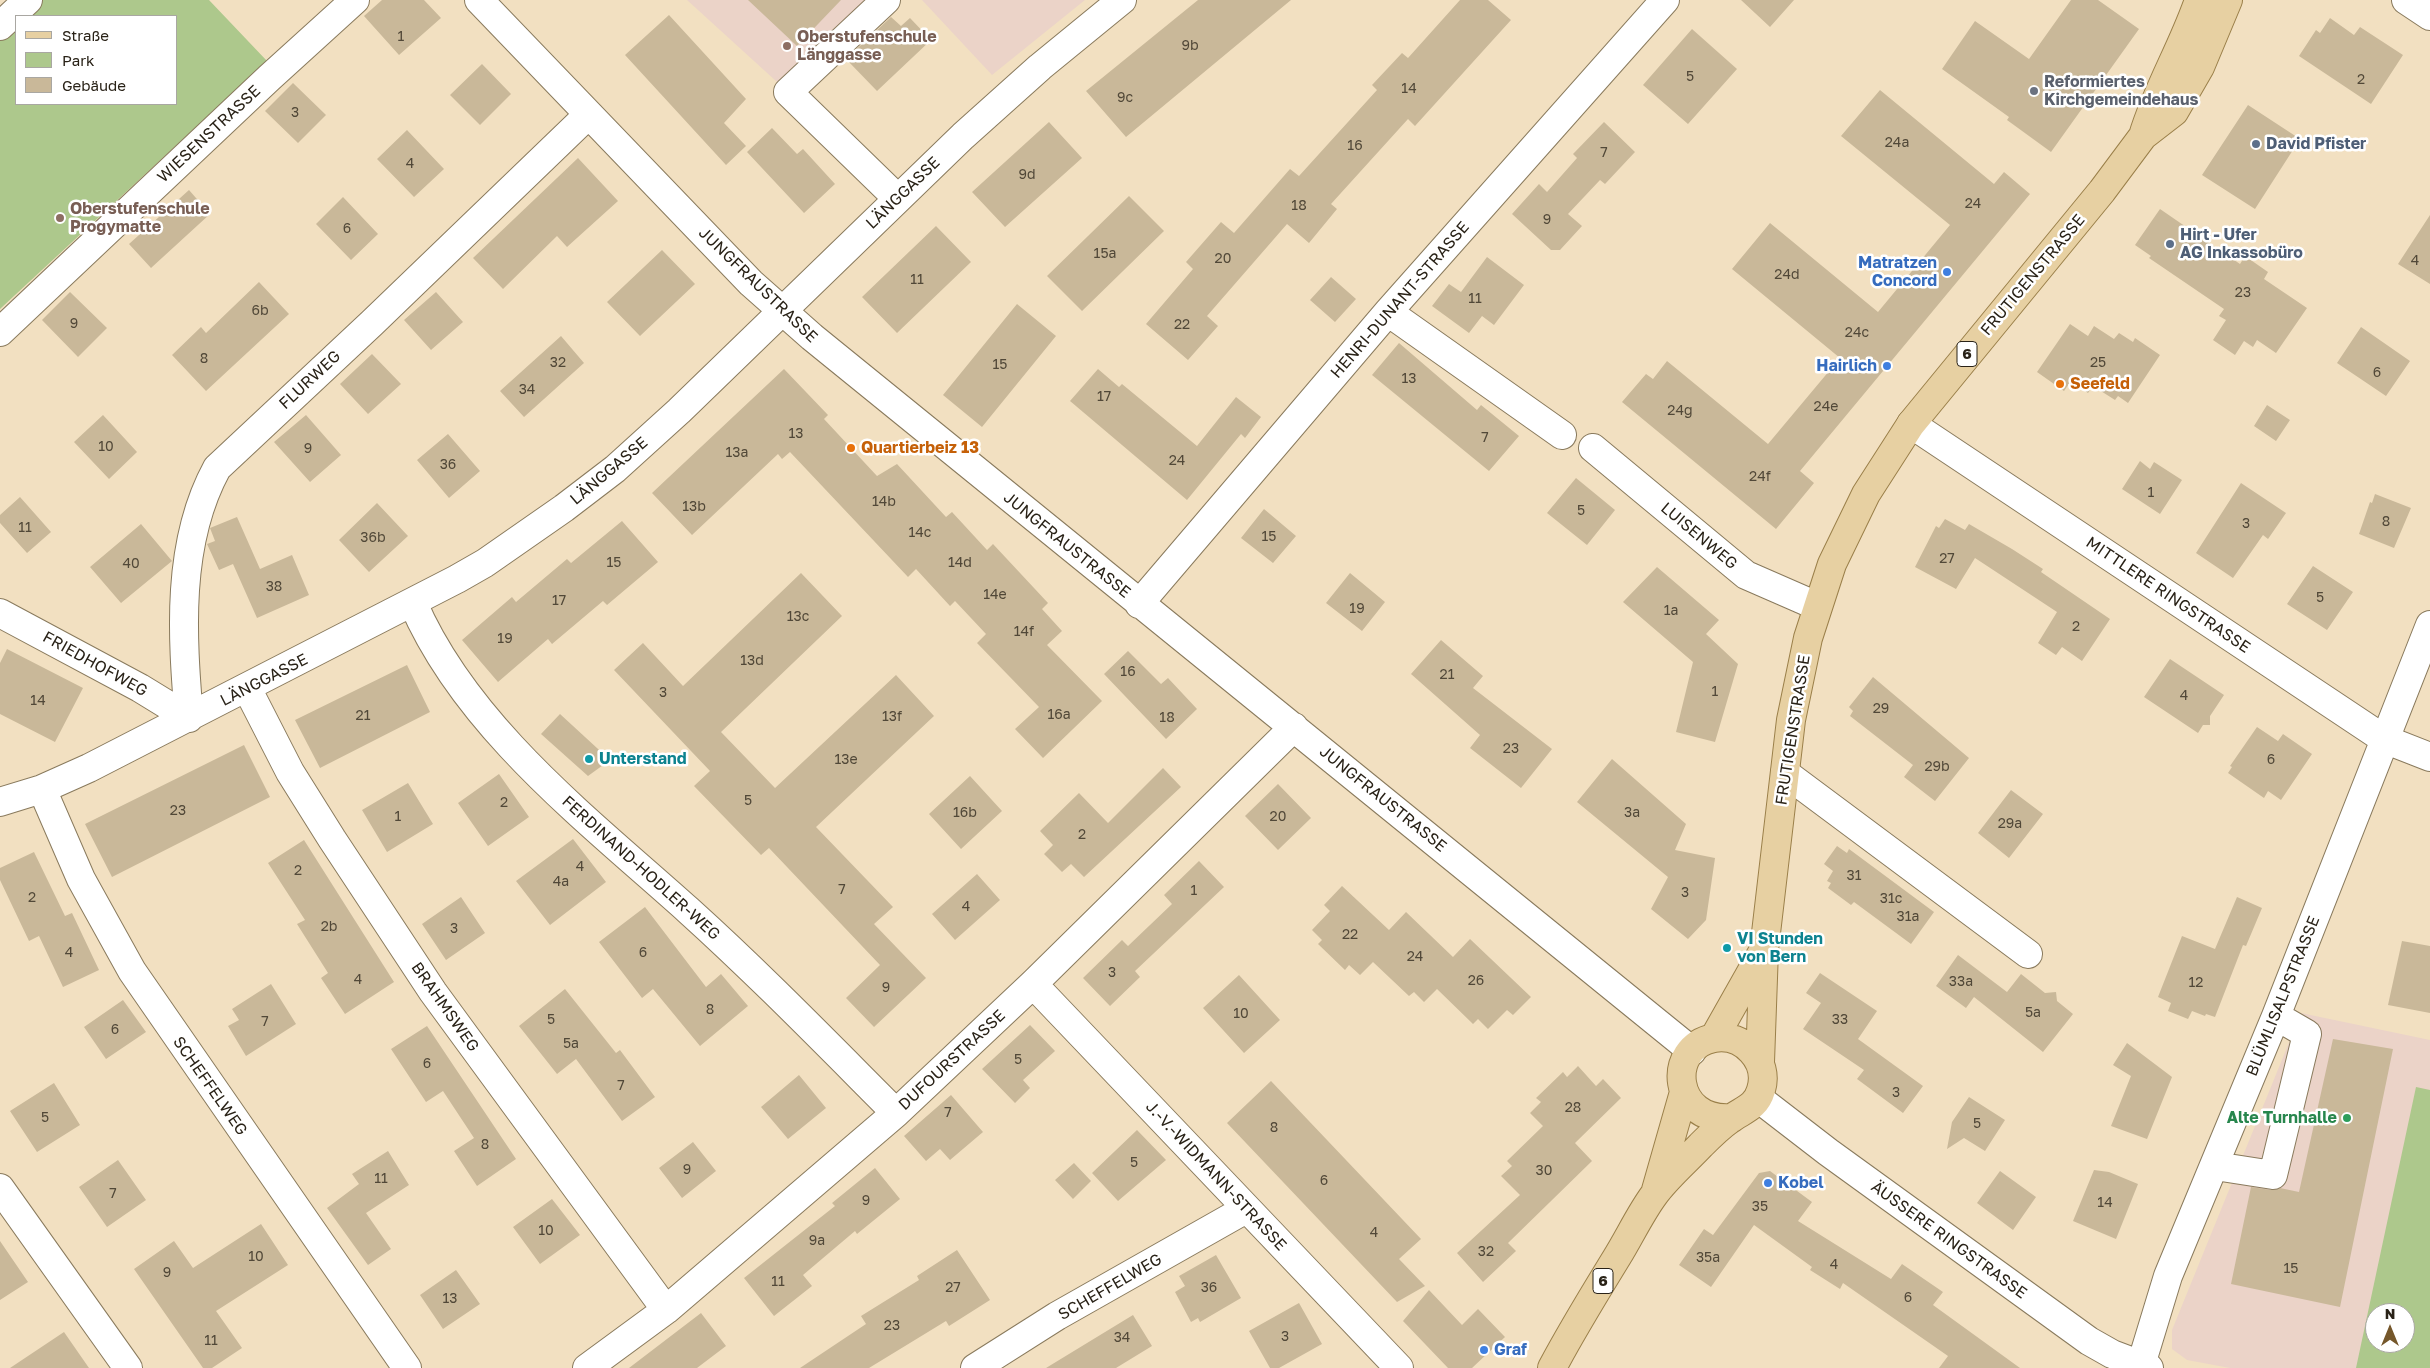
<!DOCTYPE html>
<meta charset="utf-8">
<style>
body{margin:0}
#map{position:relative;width:2430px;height:1368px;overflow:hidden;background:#f2e0c1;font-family:"Golos Text",sans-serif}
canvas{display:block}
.legend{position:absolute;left:15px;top:15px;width:162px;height:90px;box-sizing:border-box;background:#fff;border:1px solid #a9a7a2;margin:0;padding:6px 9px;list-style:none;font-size:15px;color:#292217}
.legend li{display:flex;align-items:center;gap:10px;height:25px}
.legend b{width:25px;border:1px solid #a9a7a2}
.north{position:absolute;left:2365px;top:1303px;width:50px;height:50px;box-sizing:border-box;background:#fff;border:1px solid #a9a7a2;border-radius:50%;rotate:0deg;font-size:14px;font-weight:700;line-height:20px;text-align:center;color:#292217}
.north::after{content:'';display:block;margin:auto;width:18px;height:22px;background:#75572b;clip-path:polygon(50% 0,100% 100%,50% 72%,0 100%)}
</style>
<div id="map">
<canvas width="2430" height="1368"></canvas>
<ul class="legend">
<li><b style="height:6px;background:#e7d0a2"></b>Straße</li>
<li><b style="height:14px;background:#adc88c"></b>Park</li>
<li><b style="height:14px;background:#c9b899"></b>Gebäude</li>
</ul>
<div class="north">N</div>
</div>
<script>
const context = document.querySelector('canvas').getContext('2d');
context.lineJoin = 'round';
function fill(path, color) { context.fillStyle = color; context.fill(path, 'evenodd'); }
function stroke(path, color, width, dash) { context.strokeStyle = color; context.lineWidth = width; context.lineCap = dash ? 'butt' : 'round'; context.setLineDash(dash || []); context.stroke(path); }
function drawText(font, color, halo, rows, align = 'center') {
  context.font = font + ' "Golos Text",sans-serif'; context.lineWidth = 5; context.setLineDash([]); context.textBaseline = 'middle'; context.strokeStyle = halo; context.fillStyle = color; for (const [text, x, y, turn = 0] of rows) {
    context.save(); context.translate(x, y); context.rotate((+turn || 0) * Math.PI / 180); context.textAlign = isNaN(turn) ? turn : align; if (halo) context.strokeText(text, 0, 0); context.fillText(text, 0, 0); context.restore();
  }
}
const education = new Path2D(`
 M687 0H886L788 92Z
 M922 0H1085L992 75Z
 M2301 1013 2430 1040V1368H2230L2187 1360 2172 1349V1330ZM2375 1313H2405V1343H2375Z`);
const green = new Path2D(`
 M41 0H209L267 61 0 309V38L16 23V104H176V16H23Z
 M2416 1087 2430 1090V1368H2356ZM2375 1313H2405V1343H2375Z`);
const building = new Path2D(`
 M382 0H424L441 18 399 55 364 16Z
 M748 0H841L797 46Z
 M1198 0H1291L1126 137 1086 91Z
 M1460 0H1488L1511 20 1415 126 1408 119 1331 204 1337 209 1309 243 1287 224 1207 316 1218 326 1188 360 1146 324 1193 269 1186 262 1221 222 1234 233 1290 169 1299 176 1377 90 1372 85 1402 53 1408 58Z
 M1741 0H1794L1770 27Z
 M2071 0H2098L2139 29 2051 152 2007 120 2009 117 1942 69 1975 21 2029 59Z
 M669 15 746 99 724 123 746 146 726 165 625 55Z
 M891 17 901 26 910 18 931 40 877 91 846 59Z
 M2330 18 2354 35 2360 27 2403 55 2371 104 2299 56 2316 30 2320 33Z
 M1692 29 1737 69 1688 124 1643 85Z
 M482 64 511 94 480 125 450 95Z
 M293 83 326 115 298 143 265 111Z
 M1880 90 1994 184 2004 172 2030 194 1800 471 1814 483 1776 529 1622 402 1646 374 1653 379 1667 361 1768 444 1840 358 1732 269 1770 223 1878 312 1950 225 1841 136Z
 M2248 105 2300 139 2255 209 2202 175Z
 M1049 122 1082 158 1005 227 972 192Z
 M1604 122 1635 152 1605 184 1600 180 1568 214 1582 226 1560 250H1551L1512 214 1539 184 1547 192 1577 158 1573 154Z
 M772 128 797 154 803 149 835 184 804 213 747 152Z
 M407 130 444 169 414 197 377 159Z
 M578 158 618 201 567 247 557 236 503 289 473 258Z
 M189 190 210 214 151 268 129 244Z
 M1129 196 1164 231 1082 311 1047 276Z
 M343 197 378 234 351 260 316 224Z
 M2160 209 2240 264 2245 256 2268 272 2264 279 2307 308 2276 353 2257 340 2253 347 2244 341 2235 355 2213 340 2226 320 2219 316 2224 309 2149 258 2151 256 2135 245Z
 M2430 215V284L2398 264Z
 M936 226 971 262 897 333 862 297Z
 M662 250 695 284 640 336 607 302Z
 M1487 257 1524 285 1494 325 1482 316 1469 333 1432 306 1449 284 1461 292Z
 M1331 277 1356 299 1335 322 1310 300Z
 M259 282 289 314 206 391 172 355 201 327 206 333Z
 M70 292 107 328 78 357 42 320Z
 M436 292 463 322 431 350 404 320Z
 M1017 304 1056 336 982 427 943 395Z
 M2070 324 2088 336 2094 326 2114 339 2119 333 2133 342 2135 338 2160 355 2128 403 2118 396 2115 400 2093 386 2088 393 2071 381 2064 391 2037 372Z
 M2361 327 2410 361 2386 396 2337 363Z
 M561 336 584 363 524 417 500 391Z
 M1399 343 1477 410 1481 405 1519 436 1489 471 1372 375Z
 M372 354 401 384 368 414 340 384Z
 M784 369 828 415 824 419 877 476 897 464 946 517 952 512 987 550 993 544 1048 603 1042 609 1062 631 1047 645 1102 701 1043 758 1015 729 1039 707 977 643 986 634 955 601 950 606 916 569 908 577 790 452 782 459 778 454 692 535 652 493Z
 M1098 369 1119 387 1122 384 1197 446 1236 397 1261 417 1245 438 1241 434 1187 500 1070 401Z
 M2267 405 2290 420 2276 441 2254 426Z
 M103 415 137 452 109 479 74 442Z
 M306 415 341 455 310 482 274 442Z
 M448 434 480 471 449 498 417 460Z
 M2140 461 2150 469 2154 462 2182 480 2160 514 2122 489Z
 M1576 478 1615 510 1587 545 1547 513Z
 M2241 483 2286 513 2268 539 2263 535 2233 578 2196 553Z
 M2375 494 2411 508 2394 548 2359 534 2370 502 2372 503Z
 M20 497 51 532 27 553 0 523V515Z
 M377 503 408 536 369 572 339 540Z
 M1264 509 1296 536 1273 563 1241 538Z
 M237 517 260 569 292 555 309 595 257 618 233 564 219 570 207 544 215 541 210 528Z
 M1945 519 1965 530 1969 524 2012 549 2043 569 2041 572 2110 619 2082 661 2062 647 2056 655 2038 643 2057 612 1975 558 1956 589 1915 567 1936 526 1939 528Z
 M622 521 658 562 607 605 603 601 552 644 548 639 498 682 462 640 512 597 516 602 567 559 571 563Z
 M141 524 172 561 121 603 90 567Z
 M2313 566 2353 592 2327 630 2287 604Z
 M1657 567 1719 620 1706 634 1738 664 1715 742 1676 732 1693 662 1623 602Z
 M801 573 842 616 721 732 775 788 896 675 934 716 816 827 893 907 874 924 926 978 874 1027 846 998 880 965 769 848 761 855 694 786 710 771 614 670 643 643 683 686Z
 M1350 573 1385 602 1362 631 1326 603Z
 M1441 640 1483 676 1473 688 1552 749 1521 788 1470 748 1480 735 1411 674Z
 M7 649 83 688 55 742 0 714V663Z
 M1128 651 1161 684 1168 678 1197 709 1166 739 1104 674Z
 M2170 659 2224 695 2210 716V725H2203L2198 733 2144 697Z
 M407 665 430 712 320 768 295 720Z
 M1873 677 1969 758 1935 801 1904 777 1913 765 1850 716 1853 711 1849 707Z
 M560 714 610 760 588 776 541 734Z
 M2257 727 2278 741 2283 734 2312 754 2281 800 2268 791 2264 798 2228 773 2232 767 2230 766Z
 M244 745 270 797 112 877 85 824Z
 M1612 759 1686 824 1675 850 1715 858 1706 920 1688 939 1651 909 1668 877 1577 802Z
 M1163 768 1181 787 1084 877 1071 864 1062 872 1044 854 1053 845 1040 831 1079 793 1108 823Z
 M499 774 529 817 488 846 458 803Z
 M970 776 1002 811 961 849 929 814Z
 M408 783 433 824 387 852 362 810Z
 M1278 784 1311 818 1278 850 1245 816Z
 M2011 790 2043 814 2009 858 1978 833Z
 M573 839 606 882 550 925 516 881Z
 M304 840 394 982 345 1014 321 978 328 973 297 924 305 920 268 863Z
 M1837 846 1847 853 1849 849 1934 912 1911 944 1854 902 1851 905 1828 888 1831 883 1827 881 1833 871 1824 864Z
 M34 852 65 916 72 913 99 970 63 987 39 936 29 941 0 880V868Z
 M1199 861 1224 887 1135 971 1140 977 1110 1006 1083 978 1122 940 1128 946 1172 904 1164 895Z
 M977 874 1000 900 955 940 932 914Z
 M1342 886 1389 930 1406 912 1453 957 1470 939 1531 997 1513 1015 1507 1010 1488 1029 1478 1019 1473 1024 1437 989 1424 1002 1414 992 1409 996 1373 962 1360 975 1349 965 1345 970 1318 944 1322 940 1312 930 1330 911 1324 905Z
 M461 897 485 933 446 960 422 924Z
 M2237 897 2262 908 2246 946 2243 945 2215 1017 2206 1014 2205 1016 2192 1011 2188 1019 2168 1011 2171 1003 2158 997 2182 936 2215 949Z
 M645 907 706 987 721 974 748 1006 700 1046 653 989 642 998 599 942Z
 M2402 941 2430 946V1013L2388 1005Z
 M1958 955 2007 992 2021 974 2045 993 2056 992 2057 1001 2073 1014 2043 1052 1974 997 1966 1008 1936 986Z
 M1820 973 1877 1011 1858 1039 1923 1086 1903 1113 1857 1079 1864 1070 1803 1029 1821 1003 1806 993Z
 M1239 975 1280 1020 1244 1053 1203 1008Z
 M271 984 296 1024 246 1056 228 1026 239 1020 232 1009Z
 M565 989 616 1053 620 1050 655 1097 622 1121 576 1059 557 1074 519 1026Z
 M123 1000 146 1032 106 1059 84 1027Z
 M1030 1025 1055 1051 1023 1080 1030 1088 1015 1103 982 1069Z
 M427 1026 516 1159 477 1186 454 1151 474 1138 443 1091 426 1102 391 1049Z
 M2333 1039 2393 1049 2340 1307 2231 1284 2251 1187 2271 1190 2280 1188 2299 1192Z
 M2127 1043 2172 1077 2147 1139 2111 1126 2131 1076 2113 1065Z
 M1578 1066 1596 1086 1603 1079 1621 1098 1575 1143 1592 1161 1508 1243 1516 1251 1483 1282 1457 1253 1520 1195 1501 1176 1512 1166 1507 1161 1543 1126 1530 1113 1541 1102 1536 1098 1563 1072 1567 1077Z
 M799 1075 826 1108 788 1139 761 1107Z
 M1271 1081 1421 1239 1399 1259 1425 1286 1397 1302 1227 1123Z
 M54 1083 80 1125 37 1152 10 1111Z
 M951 1095 983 1132 950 1160 940 1149 926 1161 904 1136Z
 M1969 1097 2005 1120 1985 1151 1964 1138 1947 1149 1952 1122Z
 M1137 1130 1166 1160 1118 1201 1092 1173Z
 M693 1142 716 1171 682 1198 659 1168Z
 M388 1151 409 1185 366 1213 391 1249 368 1265 327 1208 359 1184 352 1174Z
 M118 1160 146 1200 107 1227 79 1187Z
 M1074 1163 1091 1181 1073 1199 1055 1180Z
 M875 1168 900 1199 857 1234 855 1231 803 1275 812 1286 774 1316 744 1278 835 1206 832 1203Z
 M2094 1170 2109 1172 2138 1184 2116 1239 2073 1221Z
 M1770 1171 1812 1202 1798 1221 1891 1279 1902 1264 1943 1292 1933 1305 2020 1368H1939L1948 1356 1843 1283 1840 1289 1810 1270 1812 1267 1754 1225 1711 1287 1679 1265 1704 1229 1713 1235 1759 1173Z
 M2000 1171 2036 1197 2013 1230 1977 1203Z
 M552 1199 580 1235 540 1264 513 1227Z
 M261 1224 288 1265 216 1311 242 1348 212 1368H203L134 1269 174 1241 193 1268Z
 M0 1241 28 1282 0 1300Z
 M957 1250 990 1300 949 1326 946 1321 869 1368H800L866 1324 861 1316 919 1280 917 1276Z
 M1216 1255 1241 1298 1200 1322 1198 1318 1191 1322 1175 1292 1185 1286 1179 1276Z
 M456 1270 480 1304 443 1329 420 1295Z
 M1429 1290 1462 1325 1478 1309 1505 1337 1472 1368H1448L1403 1321Z
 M1299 1303 1322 1344 1279 1368H1270L1249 1331Z
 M701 1313 726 1346 697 1368H629Z
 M1133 1315 1152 1346 1116 1368H1046Z
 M64 1332 89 1368H10Z`);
const minor = new Path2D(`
 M479 0 751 283 812 337 1692 1051
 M886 0 788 92 897 198
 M2406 0 2430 16
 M0 26 28 0
 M1388 312 1562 435
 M0 332 269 78 355 0
 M1911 424 2384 739 2430 757
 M1593 448 1746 575 1817 606
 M413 603C466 727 589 821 688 910 760 975 828 1045 896 1113
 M1139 604 1388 312 1665 0
 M0 613 140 688 189 718
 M247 688 290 772 332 839 433 992 666 1310
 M189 718C182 635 176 543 217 468L372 323 588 115
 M1785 773 2028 954
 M42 789 81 879 132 971 407 1368
 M0 802 42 789 89 768 457 579 485 563 564 508 615 469 679 411 963 136 1040 67 1122 0
 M1033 984 1399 1368
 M1758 1098 1828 1152 2089 1341 2112 1354 2149 1368
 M2215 1166 2273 1175 2307 1034 2276 1016
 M0 1188 128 1368
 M587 1368 666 1310 896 1113 1033 984 1294 727
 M975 1368 1057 1316 1246 1209
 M2140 1368 2168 1276 2276 1016 2430 625`);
const major = new Path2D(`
 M2143 136C2157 89 2183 47 2199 0
 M1714 1038 1762 953
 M1760 1062 1764 950 1791 720 1808 638 1832 564 1866 494 1911 424 2102 191 2143 136 2174 112 2200 67 2228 0
 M1656 1190 1684 1092
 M1552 1368C1572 1330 1595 1293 1617 1257 1630 1236 1640 1214 1654 1195 1667 1177 1686 1161 1701 1145 1710 1136 1719 1127 1729 1120 1742 1110 1756 1108 1761 1090 1770 1061 1743 1033 1714 1038 1665 1047 1672 1123 1732 1118`);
const markers = [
 [787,46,5,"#8d6e63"],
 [2034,91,5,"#6b7280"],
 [2256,144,5,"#5c6f8a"],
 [60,218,5,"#8d6e63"],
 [2170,244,5,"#5c6f8a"],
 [1947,272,5,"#3f7fe0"],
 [1887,366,5,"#3f7fe0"],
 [2060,384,5,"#e8710a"],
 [851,448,5,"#e8710a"],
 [589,759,5,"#0f9aa8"],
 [1727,948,5,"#0f9aa8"],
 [2347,1118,5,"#2e9e5b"],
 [1768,1183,5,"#3f7fe0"],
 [1484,1350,5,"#3f7fe0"]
];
const numberNames = [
 ["1",401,37],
 ["9b",1190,46],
 ["5",1690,77],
 ["2",2361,80],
 ["14",1409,89],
 ["9c",1125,98],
 ["3",295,113],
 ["24a",1897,143],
 ["16",1355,146],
 ["7",1604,153],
 ["4",410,164],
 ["9d",1027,175],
 ["24",1973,204],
 ["18",1299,206],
 ["9",1547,220],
 ["6",347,229],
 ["15a",1105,254],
 ["20",1223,259],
 ["4",2415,261],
 ["24d",1787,275],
 ["11",917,280],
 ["23",2243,293],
 ["11",1475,299],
 ["6b",260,311],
 ["9",74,324],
 ["22",1182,325],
 ["24c",1857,333],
 ["8",204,359],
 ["32",558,363],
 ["25",2098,363],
 ["15",1000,365],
 ["6",2377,373],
 ["13",1409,379],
 ["34",527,390],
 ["17",1104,397],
 ["24e",1826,407],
 ["24g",1680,411],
 ["13",796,434],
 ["7",1485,438],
 ["10",106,447],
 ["9",308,449],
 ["13a",737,453],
 ["24",1177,461],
 ["36",448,465],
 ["24f",1760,477],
 ["1",2151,493],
 ["14b",884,502],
 ["13b",694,507],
 ["5",1581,511],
 ["8",2386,522],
 ["3",2246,524],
 ["11",25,528],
 ["14c",920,533],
 ["15",1269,537],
 ["36b",373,538],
 ["27",1947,559],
 ["15",614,563],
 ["14d",960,563],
 ["40",131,564],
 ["38",274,587],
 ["14e",995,595],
 ["5",2320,598],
 ["17",559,601],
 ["19",1357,609],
 ["1a",1671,611],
 ["13c",798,617],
 ["2",2076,627],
 ["14f",1024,632],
 ["19",505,639],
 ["13d",752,661],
 ["16",1128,672],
 ["21",1447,675],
 ["1",1715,692],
 ["3",663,693],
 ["4",2184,696],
 ["14",38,701],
 ["29",1881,709],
 ["16a",1059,715],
 ["21",363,716],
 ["13f",892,717],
 ["18",1167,718],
 ["23",1511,749],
 ["13e",846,760],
 ["6",2271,760],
 ["29b",1937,767],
 ["5",748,801],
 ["2",504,803],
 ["23",178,811],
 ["16b",965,813],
 ["3a",1632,813],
 ["1",398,817],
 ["20",1278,817],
 ["29a",2010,824],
 ["2",1082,835],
 ["4",580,867],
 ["2",298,871],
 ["31",1854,876],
 ["4a",561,882],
 ["7",842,890],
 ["1",1194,891],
 ["3",1685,893],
 ["2",32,898],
 ["31c",1891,899],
 ["4",966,907],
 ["31a",1908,917],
 ["2b",329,927],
 ["3",454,929],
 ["22",1350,935],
 ["4",69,953],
 ["6",643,953],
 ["24",1415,957],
 ["3",1112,973],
 ["4",358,980],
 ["26",1476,981],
 ["33a",1961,982],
 ["12",2196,983],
 ["9",886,988],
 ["8",710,1010],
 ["5a",2033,1013],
 ["10",1241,1014],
 ["5",551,1020],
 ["33",1840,1020],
 ["7",265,1022],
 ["6",115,1030],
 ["5a",571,1044],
 ["5",1018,1060],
 ["6",427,1064],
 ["7",621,1086],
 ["3",1896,1093],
 ["28",1573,1108],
 ["7",948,1113],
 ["5",45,1118],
 ["5",1977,1124],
 ["8",1274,1128],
 ["8",485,1145],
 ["5",1134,1163],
 ["9",687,1170],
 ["30",1544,1171],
 ["11",381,1179],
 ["6",1324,1181],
 ["7",113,1194],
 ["9",866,1201],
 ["14",2105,1203],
 ["35",1760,1207],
 ["10",546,1231],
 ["4",1374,1233],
 ["9a",817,1241],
 ["32",1486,1252],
 ["10",256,1257],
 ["35a",1708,1258],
 ["4",1834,1265],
 ["15",2291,1269],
 ["9",167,1273],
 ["11",778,1282],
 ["27",953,1288],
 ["36",1209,1288],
 ["6",1908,1298],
 ["13",450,1299],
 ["23",892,1326],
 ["3",1285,1337],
 ["34",1122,1338],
 ["11",211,1341]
];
const shields = [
 [1967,354,20],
 [1603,1281,20]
];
const shieldNames = [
 ["6",1967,354],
 ["6",1603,1281]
];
const educationNames = [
 ["Oberstufenschule",797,37],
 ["Länggasse",797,55],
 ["Oberstufenschule",70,209],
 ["Progymatte",70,227]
];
const worshipNames = [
 ["Reformiertes",2044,82],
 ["Kirchgemeindehaus",2044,100]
];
const streetNames = [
 ["WIESENSTRASSE",209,134,-43],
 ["LÄNGGASSE",903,193,-44],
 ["FRUTIGENSTRASSE",2033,275,-50],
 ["JUNGFRAUSTRASSE",758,285,44],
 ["HENRI-DUNANT-STRASSE",1400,300,-49],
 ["FLURWEG",310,380,-43],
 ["LÄNGGASSE",609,471,-40],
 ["LUISENWEG",1699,536,40],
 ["JUNGFRAUSTRASSE",1067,545,39],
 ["MITTLERE RINGSTRASSE",2168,595,34],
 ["FRIEDHOFWEG",95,664,29],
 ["LÄNGGASSE",264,680,-27],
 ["FRUTIGENSTRASSE",1793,730,-81],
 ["JUNGFRAUSTRASSE",1383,799,39],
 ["FERDINAND-HODLER-WEG",641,868,42],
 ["BLÜMLISALPSTRASSE",2283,996,-68],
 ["BRAHMSWEG",445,1007,55],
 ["DUFOURSTRASSE",952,1060,-43],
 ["SCHEFFELWEG",210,1086,55],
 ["J.-V.-WIDMANN-STRASSE",1216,1176,47],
 ["ÄUSSERE RINGSTRASSE",1949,1240,36],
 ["SCHEFFELWEG",1110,1287,-30]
];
const serviceNames = [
 ["David Pfister",2266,144],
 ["Hirt - Ufer",2180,235],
 ["AG Inkassobüro",2180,253]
];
const shopNames = [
 ["Matratzen",1937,263],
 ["Concord",1937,281],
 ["Hairlich",1877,366],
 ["Kobel",1778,1183,"left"],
 ["Graf",1494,1350,"left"]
];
const foodNames = [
 ["Seefeld",2070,384],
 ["Quartierbeiz 13",861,448]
];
const cultureNames = [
 ["Unterstand",599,759],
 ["VI Stunden",1737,939],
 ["von Bern",1737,957]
];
const leisureNames = [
 ["Alte Turnhalle",2337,1118]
];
fill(education, '#ebd3c8');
fill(green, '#adc88c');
fill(building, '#c9b899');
stroke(minor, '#897a5d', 30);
stroke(major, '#9a7f49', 30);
stroke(minor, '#fff', 28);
stroke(major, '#e7d0a2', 28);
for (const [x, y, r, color] of markers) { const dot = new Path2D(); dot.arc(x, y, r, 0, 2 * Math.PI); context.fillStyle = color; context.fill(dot); stroke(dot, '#fff', 2); }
drawText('14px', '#514838', null, numberNames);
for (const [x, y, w] of shields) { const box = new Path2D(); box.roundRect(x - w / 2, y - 12.5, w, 25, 4); context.fillStyle = '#fff'; context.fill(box); stroke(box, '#292217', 1); }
drawText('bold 15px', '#292217', null, shieldNames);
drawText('bold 16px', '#785e54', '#fff', educationNames, 'left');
drawText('bold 16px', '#5b616d', '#fff', worshipNames, 'left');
drawText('16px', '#292217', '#fff', streetNames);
drawText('bold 16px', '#4e5e75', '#fff', serviceNames, 'left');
drawText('bold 16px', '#366cbe', '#fff', shopNames, 'right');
drawText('bold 16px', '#c56008', '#fff', foodNames, 'left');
drawText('bold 16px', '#0d838f', '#fff', cultureNames, 'left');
drawText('bold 16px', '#27864d', '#fff', leisureNames, 'right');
</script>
